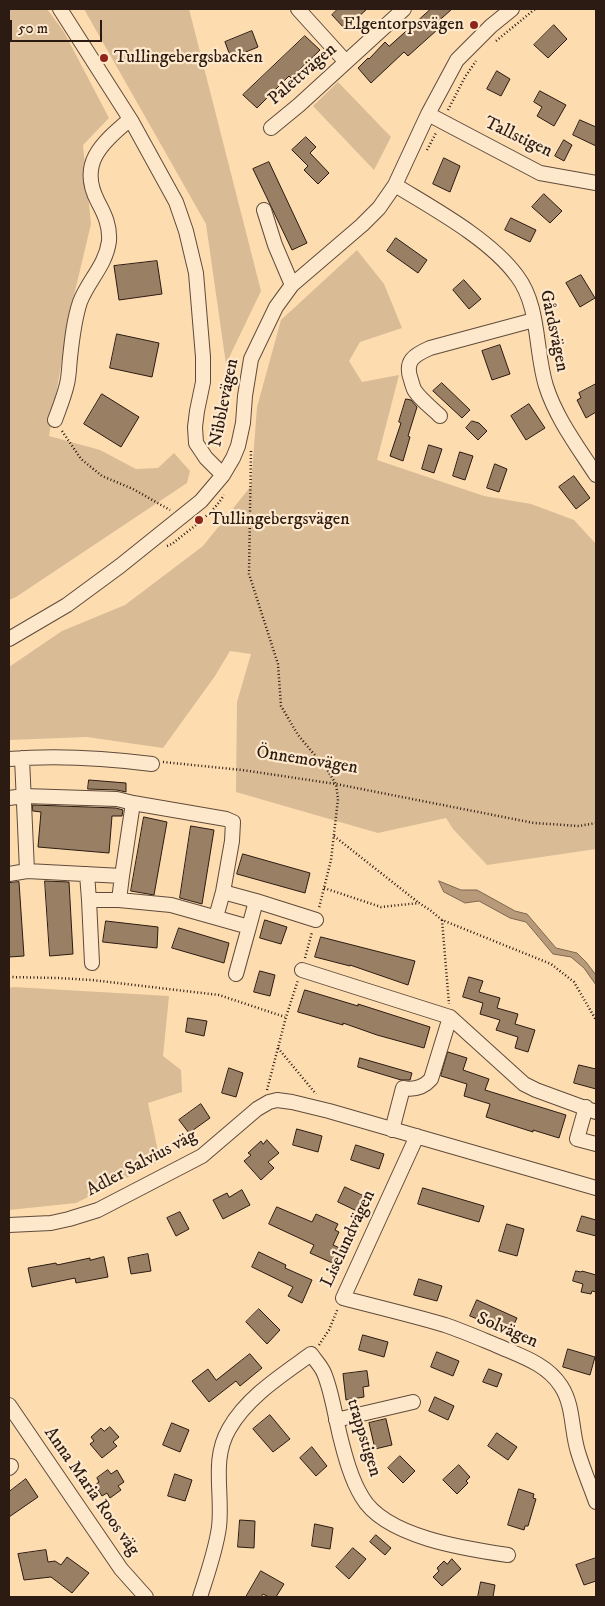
<!DOCTYPE html>
<meta charset="utf-8">
<style>
body{margin:0}
#map{position:relative;width:605px;height:1606px;overflow:hidden;background:#fddcb0;font-family:"IM FELL DW Pica",serif}
canvas{display:block}
.frame{position:absolute;inset:0;border:10px solid #2c1b12;pointer-events:none}
.scale{position:absolute;left:10px;top:20px;width:92px;height:22px;box-sizing:border-box;border:2px solid #2c1b12;border-top:0;padding-left:6px;font-size:15px;line-height:18px;white-space:nowrap;color:#2c1b12;-webkit-text-stroke:4px #fee8cc;paint-order:stroke}
</style>
<div id="map">
<canvas width="605" height="1606"></canvas>
<div class="frame"></div>
<div class="scale">50 m</div>
</div>
<script>
const context = document.querySelector('canvas').getContext('2d');
context.lineJoin = 'round';
function fill(path, color) { context.fillStyle = color; context.fill(path, 'evenodd'); }
function stroke(path, color, width, dash) { context.strokeStyle = color; context.lineWidth = width; context.lineCap = dash ? 'butt' : 'round'; context.setLineDash(dash || []); context.stroke(path); }
function drawText(font, color, halo, rows, align = 'center') {
  context.font = font + ' "IM FELL DW Pica",serif'; context.lineWidth = 4.5; context.setLineDash([]); context.textBaseline = 'middle'; context.strokeStyle = halo; context.fillStyle = color; for (const [text, x, y, turn = 0] of rows) {
    context.save(); context.translate(x, y); context.rotate((+turn || 0) * Math.PI / 180); context.textAlign = isNaN(turn) ? turn : align; if (halo) context.strokeText(text, 0, 0); context.fillText(text, 0, 0); context.restore();
  }
}
const green = new Path2D(`
 M9 9H47L64 32 109 118 83 145 91 224 70 312 49 436 100 450 136 469 158 468 174 453 190 471 187 483 16 597 9 600Z
 M84 9H189L261 291 226 364 206 224Z
 M338 82 391 137 374 170 313 106Z
 M357 250 384 284 402 328 360 342 349 361 362 382 399 375 377 460 484 496 531 504 574 520 596 544V849L487 865 453 829 446 818 378 833 236 792 237 702 251 654 230 651 215 676 163 748 87 737 9 740V667L62 631 125 605 203 546 251 486 257 407 281 320Z
 M13 987 169 996 163 1056 181 1070 182 1092 148 1103 160 1161 76 1203 9 1210V988Z`);
const water = new Path2D(`
 M439 881 461 890H477L515 911 527 914 556 948 577 953 586 962 596 975V985L584 968 571 957 553 954 526 922 510 918 479 901 465 903 444 892Z`);
const building = new Path2D(`
 M338 9H367L345 29 332 15Z
 M431 9H452L433 26 437 30 408 56 404 52 371 83 358 68 368 58 369 59 385 42 389 46Z
 M554 25 567 39 548 58 534 45Z
 M252 31 258 47 231 58 225 42Z
 M305 36 320 50 291 78 289 76 257 108 243 95Z
 M497 71 510 79 501 96 487 89Z
 M540 91 566 105 554 126 537 116 542 107 534 102Z
 M580 120 596 127V146L573 135Z
 M306 137 316 147 310 153 329 173 318 184 304 170 308 166 292 150Z
 M564 140 572 145 564 161 555 156Z
 M444 158 460 166 450 192 433 184Z
 M269 162 307 243 292 250 253 169Z
 M544 194 562 211 550 223 532 207Z
 M511 218 536 230 530 242 505 230Z
 M396 238 427 260 418 273 387 251Z
 M157 261 162 294 119 300 114 266Z
 M581 275 595 298 580 307 566 283Z
 M464 280 481 299 469 309 453 290Z
 M117 334 159 343 152 377 110 368Z
 M500 345 510 374 492 380 482 351Z
 M442 383 470 410 462 418 433 391Z
 M596 384V412L586 418 577 400 581 398 579 393Z
 M102 394 139 417 121 447 84 424Z
 M406 399 411 400 417 407 408 436 410 437 403 461 390 456 401 423 399 422Z
 M529 404 545 428 526 440 511 416Z
 M472 421 479 423 487 431 478 440 466 428Z
 M429 445 442 449 434 473 422 469Z
 M460 452 473 456 465 480 453 476Z
 M495 464 507 469 499 492 487 488Z
 M574 476 590 498 576 509 559 487Z
 M89 780 126 783V792L117 790 88 789Z
 M33 805 116 808 123 810 122 816H112L109 853 38 847 41 812 33 811Z
 M144 817 167 822 154 895 131 891Z
 M191 826 214 830 202 904 180 898Z
 M243 854 310 873 305 893 237 874Z
 M45 881 69 882 73 954 50 956Z
 M19 882 24 956 9 957V883Z
 M265 920 287 927 281 944 260 938Z
 M106 921 158 927 157 948 103 942Z
 M179 928 229 943 224 963 172 948Z
 M321 937 415 961 408 985 350 965V966L315 957Z
 M260 971 275 975 270 996 254 992Z
 M469 977 483 981 479 992 500 998 497 1008 518 1014 515 1024 535 1030 528 1052 515 1048 518 1037 496 1030 500 1020 480 1014 483 1003 463 997Z
 M305 990 358 1006V1004L430 1027 424 1048 377 1035 343 1023V1025L298 1012Z
 M188 1018 207 1021 204 1036 186 1032Z
 M448 1052 467 1058 463 1070 489 1079 485 1090 566 1115 559 1138 533 1130V1132L486 1117 490 1104 464 1096 467 1084 441 1076Z
 M360 1058 412 1073 410 1080H401L358 1067Z
 M579 1065 596 1069V1089L574 1083Z
 M229 1068 243 1073 236 1097 222 1093Z
 M201 1104 210 1118 189 1133 179 1120Z
 M297 1129 322 1136 318 1152 293 1145Z
 M267 1140 279 1153 268 1162 274 1168 261 1180 244 1161 251 1155 248 1153 261 1141 263 1144Z
 M356 1145 384 1154 379 1169 351 1160Z
 M345 1187 366 1197 359 1212 338 1202Z
 M423 1188 484 1206 479 1222 418 1204Z
 M242 1190 250 1205 223 1219 213 1200 227 1193 229 1197Z
 M277 1207 312 1222 316 1214 338 1224 335 1230 339 1232 333 1245 344 1250 337 1265 310 1253 314 1245 269 1224Z
 M180 1212 189 1229 176 1236 167 1218Z
 M582 1216 596 1220V1236L577 1231Z
 M507 1224 524 1229 517 1256 499 1251Z
 M259 1252 286 1265 285 1268 312 1280 302 1303 288 1296 293 1287 252 1267Z
 M148 1254 151 1271 131 1274 128 1258Z
 M104 1257 108 1277 76 1283 75 1278 32 1287 28 1268 56 1263 57 1265 90 1258V1260Z
 M576 1271 581 1272 582 1271 596 1275V1292L592 1291 591 1294 581 1292 583 1284 573 1281Z
 M419 1279 442 1286 437 1301 414 1295Z
 M477 1300 517 1318 510 1333 470 1316Z
 M259 1309 280 1330 267 1344 246 1322Z
 M363 1335 388 1342 384 1357 359 1350Z
 M568 1349 595 1357 590 1375 563 1367Z
 M437 1352 459 1361 453 1376 431 1367Z
 M250 1354 262 1368 240 1386 236 1381 209 1402 192 1381 208 1369 216 1380Z
 M489 1369 502 1374 497 1387 483 1382Z
 M367 1371 369 1386 363 1387 364 1397 346 1400 343 1374Z
 M435 1397 454 1406 448 1420 429 1411Z
 M270 1415 290 1439 273 1452 253 1429Z
 M386 1419 392 1445 375 1449 369 1423Z
 M172 1423 189 1430 180 1452 163 1445Z
 M110 1427 119 1437 113 1442 117 1446 102 1458 90 1444 94 1441 91 1437 101 1428 104 1431Z
 M497 1433 517 1447 508 1460 488 1446Z
 M312 1447 327 1466 316 1476 300 1458Z
 M400 1456 415 1471 403 1483 388 1468Z
 M459 1465 470 1477 466 1481 468 1483 457 1494 443 1480Z
 M108 1470 111 1474 117 1470 124 1482 118 1486 121 1490 110 1498 107 1493 102 1496 95 1485 99 1482 97 1478Z
 M175 1474 192 1480 185 1501 168 1496Z
 M26 1479 38 1497 9 1517V1492Z
 M519 1489 534 1494 533 1498 536 1499 528 1526H525L524 1530 508 1525Z
 M240 1520 255 1521 254 1548 238 1547Z
 M315 1524 333 1528 330 1549 312 1546Z
 M376 1535 391 1548 385 1555 370 1542Z
 M353 1548 366 1559 349 1579 336 1567Z
 M46 1550 48 1562 55 1561 61 1565 67 1557 89 1573 72 1593 51 1577 24 1580 18 1554Z
 M596 1558V1581L584 1585 576 1565Z
 M452 1559 461 1569 442 1586 433 1577 439 1571 437 1568 444 1561 447 1564Z
 M261 1571 284 1584 276 1597H269L263 1594 261 1597H246Z
 M481 1582 495 1585 493 1597H478Z`);
const path = new Path2D(`
 M496 41 535 9
 M448 110 465 77 476 61
 M427 150 436 133
 M62 431 81 459 102 476 133 489 170 510
 M251 451 249 574 278 664 281 706 298 735 328 771 336 784 338 799 331 860 319 908
 M167 546 172 544C190 529 212 515 224 495
 M163 762 242 770 336 784 534 823 579 826 596 823
 M334 836 419 903
 M324 888 381 907 419 903 430 910 442 920 551 964 574 982 596 1020
 M442 920 449 1004
 M305 958 312 932
 M9 977 58 978 92 980 219 995 285 1017
 M278 1048 316 1094
 M267 1090 286 1017 298 980
 M319 1345 329 1330 338 1308`);
const minor = new Path2D(`
 M60 9 132 122 176 202 186 231 196 273 203 357V382L197 411 195 427 196 443 206 458 223 475
 M298 9 346 62
 M428 114 540 173 596 183
 M271 128 299 105 404 9
 M395 185C434 209 490 239 517 276 540 306 535 351 546 386 556 418 578 447 596 475
 M264 210 275 245 292 285
 M440 416C433 409 421 400 415 391 413 388 412 383 411 380 404 361 414 355 430 348L534 320
 M55 420C59 409 64 397 67 384 69 376 69 367 70 358 72 339 74 320 80 302 88 281 106 265 109 241 110 226 105 215 98 202 78 164 101 144 129 120
 M9 639 67 605 120 566 201 501 223 475 233 458 238 446 243 423 245 396 251 359 276 307 292 285 362 225 379 208 395 185 428 114 457 60 491 26 512 9
 M22 758 27 871
 M9 759C56 755 105 758 152 764
 M9 798 24 796 117 799 133 803
 M9 874 27 871 122 876 119 900 171 905 249 927 256 901 316 920
 M87 874 89 900H119
 M122 876 133 803 226 819 233 822 232 841 223 892
 M89 900 92 963
 M216 917 223 892 256 901
 M302 970 450 1017
 M236 974 249 927
 M586 1107 577 1139 596 1144
 M392 1130 403 1088C414 1090 424 1087 431 1079L450 1017 524 1084 536 1090 596 1112
 M417 1136 343 1298C377 1307 411 1315 445 1325 463 1331 481 1339 498 1346 521 1356 547 1364 561 1386 574 1406 571 1430 578 1452 583 1469 590 1485 596 1502
 M9 1225 51 1223 69 1219 98 1210 202 1156 257 1109 269 1102 277 1100 292 1102 329 1111 596 1188
 M9 1405 121 1569 146 1597
 M336 1420 413 1402
 M9 1468 11 1466
 M200 1597C207 1575 216 1550 219 1527 223 1493 211 1460 229 1429 247 1397 282 1375 311 1354 315 1360 321 1366 324 1373 332 1392 335 1416 340 1436 345 1456 351 1479 362 1497 385 1537 466 1549 508 1555`);
const markers = [
 [474,25,5,"#8f2418"],
 [104,58,5,"#8f2418"],
 [199,520,5,"#8f2418"]
];
const poiNames = [
 ["Elgentorpsvägen",464,25,"right"],
 ["Tullingebergsbacken",114,58],
 ["Tullingebergsvägen",209,520]
];
const streetNames = [
 ["Palettvägen",303,75,-41],
 ["Tallstigen",518,138,25],
 ["Gårdsvägen",553,331,78],
 ["Nibblevägen",225,403,-79],
 ["Önnemovägen",307,761,9],
 ["Adler Salvius väg",142,1164,-28],
 ["Liselundvägen",349,1239,-65],
 ["Solvägen",507,1331,23],
 ["trappstigen",363,1438,73],
 ["Anna Maria Roos väg",91,1492,55]
];
fill(green, '#d9bb95');
fill(water, '#b69a7a');
stroke(water, '#7f6750', 1);
fill(building, '#997f64');
stroke(building, '#2c1b12', 1);
stroke(minor, '#604b3a', 16);
stroke(path, '#2c1b12', 2.5, [1, 2.5]);
stroke(minor, '#fee8cc', 14);
for (const [x, y, r, color] of markers) { const dot = new Path2D(); dot.arc(x, y, r, 0, 2 * Math.PI); context.fillStyle = color; context.fill(dot); stroke(dot, '#fee8cc', 2); }
drawText('18px', '#2c1b12', '#fee8cc', poiNames, 'left');
drawText('18px', '#2c1b12', '#fee8cc', streetNames);
</script>
